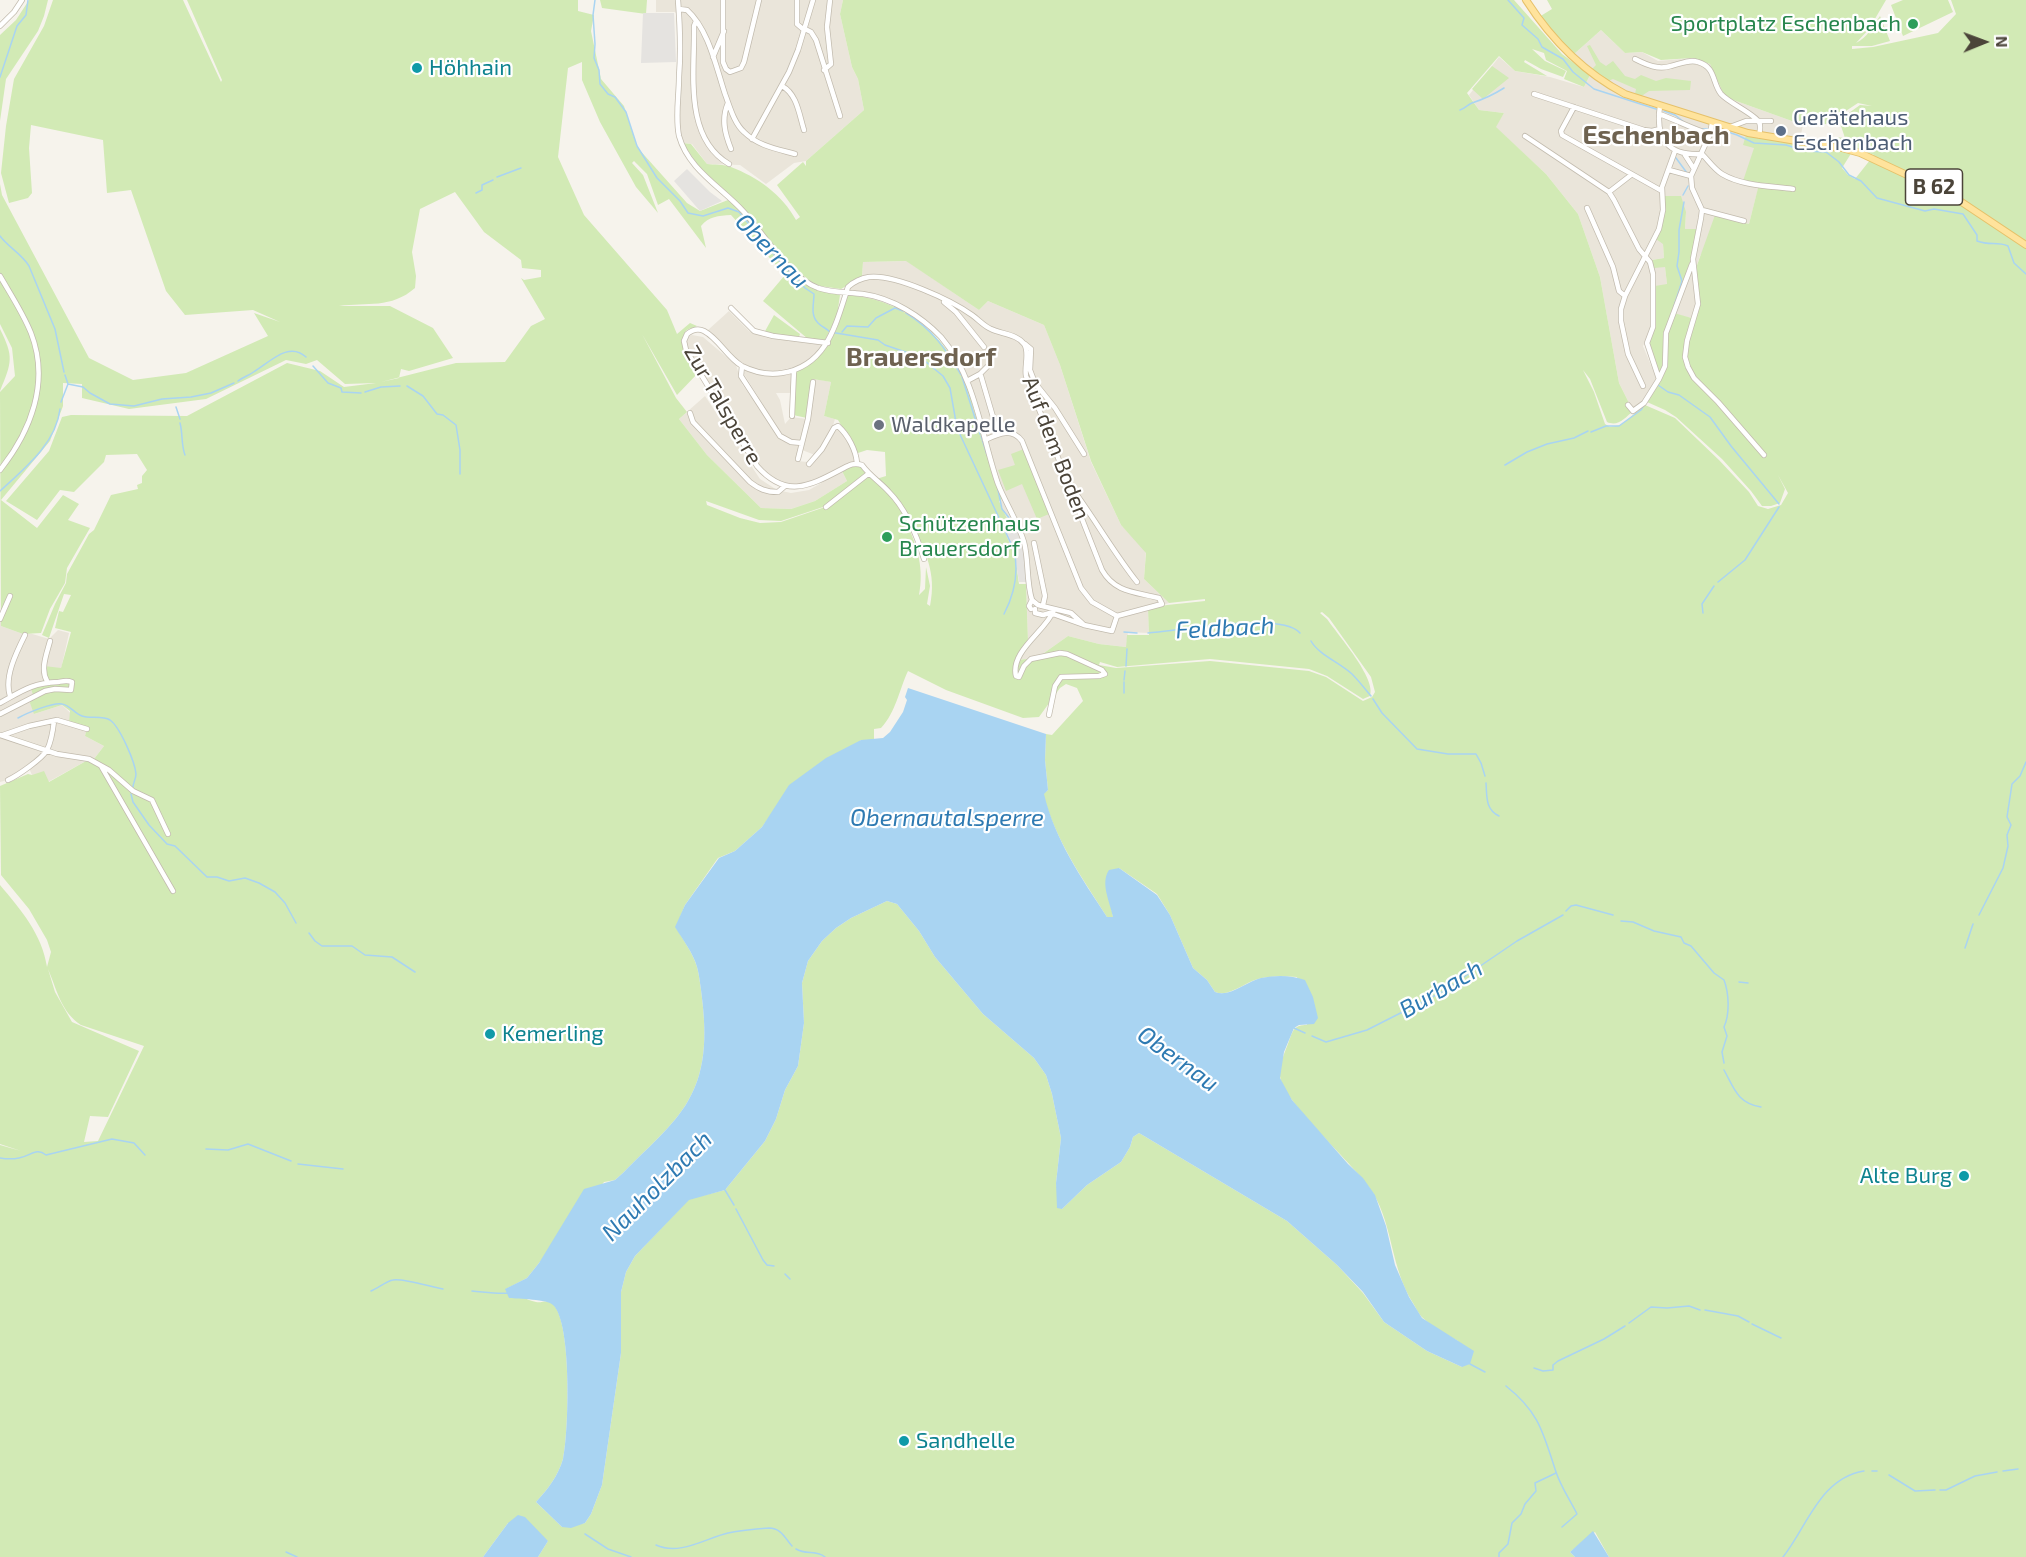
<!DOCTYPE html>
<meta charset="utf-8">
<style>
body{margin:0}
#map{position:relative;width:2026px;height:1557px;overflow:hidden;background:#f6f3ec;font-family:"Exo 2",sans-serif}
canvas{display:block}
.north{position:absolute;left:1954px;top:12px;width:60px;height:60px;-webkit-text-stroke:4px #fff;paint-order:stroke;rotate:89deg;font-size:16px;font-weight:700;line-height:24px;text-align:center;color:#4b4439}
.north::after{content:'';display:block;margin:auto;width:21px;height:27px;background:#4b4439;clip-path:polygon(50% 0,100% 100%,50% 72%,0 100%)}
</style>
<div id="map">
<canvas width="2026" height="1557"></canvas>
<div class="north">N</div>
</div>
<script>
const context = document.querySelector('canvas').getContext('2d');
context.lineJoin = 'round';
function fill(path, color) { context.fillStyle = color; context.fill(path, 'evenodd'); }
function stroke(path, color, width, dash) { context.strokeStyle = color; context.lineWidth = width; context.lineCap = dash ? 'butt' : 'round'; context.setLineDash(dash || []); context.stroke(path); }
function drawText(font, color, halo, rows, align = 'center') {
  context.font = font + ' "Exo 2",sans-serif'; context.lineWidth = 4.5; context.setLineDash([]); context.textBaseline = 'middle'; context.strokeStyle = halo; context.fillStyle = color; for (const [text, x, y, turn = 0] of rows) {
    context.save(); context.translate(x, y); context.rotate((+turn || 0) * Math.PI / 180); context.textAlign = isNaN(turn) ? turn : align; if (halo) context.strokeText(text, 0, 0); context.fillText(text, 0, 0); context.restore();
  }
}
const residential = new Path2D(`
 M656 0H843L840 14 852 67 858 79 864 110 806 161 794 163 766 184 740 165 707 164 692 144 683 143 681 141 680 126 678 16 675 12H656Z
 M1601 30 1625 53 1642 52 1658 61 1693 58 1710 64 1725 97 1803 125 1800 139 1754 148 1759 185 1749 224 1725 217 1700 256 1696 268 1699 296 1695 319 1670 313 1694 259 1699 229H1685L1686 212 1663 244 1664 258 1652 260 1665 267 1667 284 1652 327 1643 346 1658 382 1640 407 1633 411 1619 383 1600 277 1578 214 1546 174 1495 127 1504 113 1479 110 1469 95 1499 57 1515 71 1550 77 1584 87 1590 75 1573 55Z
 M907 261 979 310 988 301 1044 325 1060 365 1091 462 1121 525 1146 551 1144 579 1169 603 1148 609 1149 633 1128 632 1126 647 1099 644 1068 636 1037 658 1016 660 1028 641 1025 552 1015 525 1011 527 999 500 1001 485 968 379 932 327 887 299 863 292 846 291 852 284 862 281 863 262Z
 M729 311 749 331 767 338 819 344 821 345 822 348 810 359 796 367 775 371 756 370 732 357 708 330Z
 M692 335 703 337 736 365 742 384 780 436 801 444 797 461 808 462 816 457 838 428 849 441 855 458 854 462 809 483 791 486 763 474 684 350 686 337Z
 M745 370 764 376 792 373 791 393H776L780 400 785 424 791 417 807 419 801 442 791 441 782 435 744 374Z
 M815 379 831 382 824 416 835 419 830 435 815 455 802 450 811 409Z
 M705 396 760 479 777 490 791 493 809 490 842 471 847 481 815 501 791 509 761 508 707 455 679 419Z
 M0 619 2 620 1 626 23 634 29 633 49 639 58 630 69 633 61 669 43 681 33 695 34 714 62 705 87 729 85 736 104 746 94 759 86 761 48 782 32 775 28 766 8 780 0 782Z`);
const green = new Path2D(`
 M29 0H48L44 16 38 31 6 79 0 121V35L16 20Z
 M53 0H183L221 82 222 80 187 0H578V11L594 15 591 31 601 79 624 106 637 147 687 203 700 211 728 200 743 213 776 256 809 286 818 290 840 295 837 316 825 340 808 339 763 301 785 275 731 215C718 216 709 216 701 226L706 248 669 199 658 205 647 174 634 161 632 163 643 175 658 213 636 187 600 122 582 80V62L568 68 558 157 584 215 667 310 677 334 690 323 697 326C694 328 690 328 687 330 676 339 693 363 698 373L677 395 642 334 676 398 687 412 679 419 707 455 761 508 791 509 815 501 847 481 842 471 853 465 861 466 867 474 826 506 781 521 759 520 706 501 707 505 740 518 760 523 781 522 828 506 868 475 873 480 886 476 885 452 867 450 858 453 838 420 824 416 831 382 813 379 807 418 793 415 794 371C827 361 841 326 846 295 900 298 944 332 966 383 970 392 972 404 975 414 982 437 990 461 997 485L1003 498 999 501 1011 527 1005 530 1015 556 1019 584H1026L1028 641 1017 660 1037 658 1068 636 1099 644 1126 647 1127 635H1149L1148 609 1167 605 1205 601V599L1169 603 1144 579 1146 553 1121 525 1091 461 1060 365 1044 325 988 301 979 310 906 261 863 262 862 277 841 289 820 286 811 282 780 256 745 211 701 170 683 143 691 144 707 164C714 165 724 164 731 167 757 177 782 194 796 220L800 217 777 185 803 162 806 166V161L864 110 858 79 852 67 840 14 843 0H1514L1562 54 1590 75 1584 87 1564 79 1567 71 1546 60 1544 53 1532 49 1545 61 1566 71 1563 77 1541 69 1525 60 1524 62 1547 76 1515 71 1499 56 1467 93 1479 110 1504 113 1496 127 1546 174 1578 214 1600 277 1619 383 1633 411C1625 418 1618 427 1607 422L1590 379 1583 370 1594 392 1605 424 1610 427 1621 425 1645 405 1675 418 1719 460 1749 492 1758 506 1768 509 1781 505 1788 493 1778 475 1785 489 1780 503 1771 506H1762L1751 491 1722 459 1676 417 1665 410 1647 402 1665 370 1667 332 1674 313 1695 319 1700 304 1696 268 1715 215 1749 224 1759 184 1743 181 1754 148 1743 145 1746 135 1852 152 1842 168 1848 175 1855 179 1874 155 1850 146 1833 143 1834 137 1845 138 1839 120 1860 105 1872 106 1858 103 1826 124 1814 126 1803 125 1725 97 1710 64 1693 58 1661 60 1642 52 1625 53 1601 30 1573 55 1539 17 1552 9 1547 0H1886L1869 29 1856 43C1867 38 1873 26 1880 16L1890 41 1872 46H1852V49L1873 47 1938 33 1956 14 1951 0H2026V1557H1609L1595 1532 1570 1552 1575 1557H538L548 1541 508 1523 483 1557H0V1145L21 1151 0 1144V885C21 910 42 934 47 967L51 952 47 940 29 909 1 875 0 786 28 774 32 775 44 771 49 782 86 761 94 759 104 746 85 736 87 728 69 723 70 711 62 705 34 714 30 703 33 695 30 685 43 681 44 666 61 668 71 632 55 628 59 611 63 612 71 595 64 594 49 638 42 635 55 604 66 583 67 574 89 534 94 530 111 495 138 489 137 485 142 483V476L147 470 137 454 106 455 104 462 74 492 60 490 37 520 6 501 49 451 62 417 71 415 187 416 287 363 320 371 344 387 376 383 345 384 317 360 306 364 286 360 206 399 129 409 82 398V384L63 383V406L50 441 1 500 37 528 63 495 79 504 68 520 90 528 67 568 65 583 50 609 41 633 23 634 1 626 0 392 15 376 12 348 0 324V184L2 195 89 358 133 380 186 373 268 336 254 313 280 322 253 310 185 315 166 291 131 190 107 193 103 140 31 125 29 148 32 193 28 198 9 203 1 173 6 126 14 79 44 26ZM455 192 484 232 521 260 522 268 541 270V277L524 280 521 278 545 319 531 326 505 362 456 363 381 382 399 378 401 369 409 371 453 358 433 328 390 306H339C367 302 391 309 415 288L416 276 412 252 420 209ZM912 522C925 552 937 572 930 606L927 604 930 586 926 567 925 589 919 595C924 569 918 548 907 524ZM1322 612 1329 618 1371 677 1375 692 1372 697 1363 701 1326 677 1309 671 1210 661 1116 668 1099 665 1100 662 1117 667 1210 659 1309 669 1327 676 1363 699 1370 696C1377 679 1338 635 1327 619L1320 613ZM908 671 946 690 1023 718 1039 717 1060 688 1066 684 1077 688 1083 701 1052 735 1046 734 1045 760 1048 790 1043 794C1056 841 1081 876 1107 917H1113L1110 901 1119 868 1157 894 1170 915 1193 968 1207 980 1215 992C1230 998 1247 980 1262 978 1273 976 1285 976 1297 977L1307 1025C1294 1025 1293 1030 1289 1041 1285 1052 1279 1064 1280 1076 1283 1103 1356 1165 1373 1193 1393 1226 1391 1269 1413 1303 1416 1308 1419 1315 1423 1318 1433 1328 1446 1334 1458 1341L1462 1367 1427 1351 1384 1322 1363 1293 1337 1265 1287 1221 1139 1133 1133 1137 1130 1147 1121 1162 1087 1185 1062 1209 1056 1183 1061 1138 1052 1094 1046 1075 1034 1058 983 1014 935 957 919 931 897 904 887 901 851 918 836 928 822 941 808 961 802 983 804 1023 798 1066 785 1090 776 1119 765 1141 725 1190 689 1199 635 1256 626 1272 621 1292V1353L602 1485 591 1514 585 1523 562 1527 536 1502C548 1489 558 1476 563 1459 569 1433 572 1322 553 1304 547 1299 543 1303 536 1302 526 1300 515 1293 506 1289L527 1278 604 1182 615 1180 624 1172C644 1151 674 1126 688 1101 708 1067 706 1028 701 990 700 983 699 974 697 967 693 953 683 940 676 927L685 905 718 858 735 851 762 827 768 819 861 740H874V729L881 728C896 712 899 690 908 671ZM48 969C57 990 61 1012 81 1025L144 1046 98 1141 84 1142 90 1116 108 1117 139 1051 72 1022 55 992Z
 M600 0H647L646 14 602 8Z
 M1903 0H1948L1953 12 1903 36 1891 5Z
 M1590 45 1600 62 1606 66 1613 61 1625 76 1635 79 1641 75 1656 81 1666 78 1691 81 1690 90 1649 91 1640 97 1635 94 1636 89 1613 79 1608 81 1592 69 1596 65 1587 46Z
 M1492 66 1509 78 1483 99 1472 89Z
 M1664 196H1681L1686 212 1685 229H1698L1691 259 1665 332 1664 366 1659 377 1648 343 1655 327V286L1667 284 1665 267 1654 268 1652 260 1664 258 1663 244 1656 239Z
 M774 315 800 334 799 337 764 333Z
 M0 329C14 357 12 362 0 391Z
 M1024 449 1049 514 1037 519 1022 484 1006 491 998 470 1015 465 1011 454Z`);
const parking = new Path2D(`
 M643 13H674L676 62 641 63Z
 M687 169 710 192 722 201 700 211 674 181Z
 M1015 525 1025 552 1026 582H1019L1015 556 1004 530Z`);
const water = new Path2D(`
 M908 688 1046 734 1045 760 1048 790 1044 794C1055 840 1081 877 1107 917H1113C1110 902 1100 883 1109 870L1119 868 1157 895 1170 915 1193 968 1207 980 1215 992C1230 998 1247 981 1261 978 1276 975 1291 975 1305 980L1313 997 1318 1018 1314 1024 1299 1025 1294 1028 1284 1052 1280 1078 1292 1100 1348 1164 1363 1178 1375 1195 1386 1226 1395 1265 1409 1297 1422 1318 1474 1351 1470 1364 1462 1367 1427 1351 1384 1322 1363 1292 1337 1265 1287 1221 1139 1133 1133 1137 1130 1147 1121 1162 1087 1185 1062 1209 1057 1208 1056 1183 1061 1138 1052 1094 1046 1075 1034 1058 983 1014 935 957 919 931 897 904 887 901 851 918 836 928 822 941 808 961 802 983 804 1023 798 1066 785 1090 776 1119 765 1141 725 1190 689 1200 635 1256 626 1272 621 1292V1353L602 1485 591 1514 585 1523 571 1528 562 1527 536 1502C548 1489 558 1476 563 1459 569 1433 572 1322 553 1305 548 1299 518 1299 509 1298L505 1289 527 1278 539 1263 584 1189 615 1180 624 1172C644 1151 674 1126 688 1101 708 1067 706 1028 701 990 700 983 699 974 697 967 693 953 683 940 675 927L685 905 719 858 735 851 762 827 789 785 826 758 861 740 883 738 890 732 903 712 907 700 905 697Z
 M518 1515 525 1517 548 1541 538 1557H483L508 1523Z
 M1593 1531 1609 1557H1575L1570 1552Z`);
const stream = new Path2D(`
 M595 0 593 15 595 44 594 58 599 70 600 84 608 94 615 97 626 112 637 146 657 178 680 201 688 213 703 216 728 208 739 212 781 263 805 288 814 294C814 304 810 315 818 323 822 327 826 328 830 332L878 340 885 345 920 357 943 376 950 388 957 428 1014 550C1019 573 1015 593 1004 614
 M1508 0 1524 18 1522 25 1538 39 1542 47 1563 59 1573 72 1594 89 1656 109
 M0 77 17 26 26 15 28 0
 M1460 110C1466 108 1467 105 1472 103 1484 99 1493 95 1504 88
 M1664 111 1675 115 1684 122
 M1702 129H1719L1737 135 1754 143 1786 145 1805 151 1826 152 1839 162 1849 175 1861 181 1877 198 1925 211 1934 209 1963 214 1977 235V241C1990 246 1997 241 2008 246L2014 263 2026 274
 M1676 158 1687 173
 M497 177 521 168
 M476 193 482 190V185L493 180
 M1683 195 1688 186
 M0 236C8 247 22 254 29 266L55 329 64 372
 M1674 306 1682 281 1677 266 1679 252V230L1684 202
 M906 313C931 328 946 349 961 375
 M842 332 847 326 868 327 876 318 895 308 903 311
 M313 366 328 383 341 388 342 392 361 393
 M962 377 980 434
 M238 381C243 377 250 375 255 371 270 362 289 341 306 357
 M68 384 83 387 90 393 110 404 134 406 162 399 191 397 211 393 234 383
 M1658 385 1668 392 1679 395 1710 417 1731 446 1779 504
 M407 386 423 396 437 414 443 415 456 425 460 450V474
 M365 392 381 387 400 386
 M61 402 68 384 65 375
 M176 407 180 419
 M180 423C183 434 181 445 185 455
 M1591 432 1606 426H1619L1641 410 1644 405
 M981 436 987 455
 M1505 465 1527 452 1547 444 1574 438 1588 431
 M992 471 995 481
 M998 490 1002 509 1014 524
 M0 491C24 469 56 444 60 409
 M1718 582 1745 560 1779 507
 M1703 613 1702 604 1714 586
 M1124 632 1137 633
 M1148 633C1178 631 1281 611 1300 633
 M1311 641C1318 654 1340 663 1352 674 1359 681 1365 689 1371 696
 M1126 666 1127 649
 M1124 680 1125 671
 M1124 693V682
 M1373 699 1382 713 1417 749 1448 754H1476L1481 763 1485 776
 M18 718C27 713 53 702 62 704 70 705 75 714 82 716 90 719 102 715 110 720 120 727 135 762 136 774 136 779 133 783 133 787
 M1486 783C1487 796 1485 809 1499 816
 M131 794 133 802 149 825 167 844 175 846 207 877H217L229 881 245 878 259 883 275 892 285 903 296 923
 M1566 911 1571 906 1576 905 1613 915
 M1979 915 2003 868 2008 846 2007 835 2011 825 2007 817 2012 784 2020 776 2026 762
 M1621 921 1633 922 1654 931 1681 937 1684 943 1691 946 1714 973 1724 980C1729 993 1730 1014 1724 1027L1727 1036 1722 1052 1724 1063
 M309 933 315 941 322 946H352L365 955 392 957 415 972
 M1965 948 1973 924
 M1739 982 1748 983
 M1294 1028 1305 1033
 M1312 1036 1326 1042 1367 1030 1442 992 1517 941 1563 915
 M1724 1070C1734 1088 1737 1103 1761 1107
 M206 1149 228 1150 248 1144 291 1161
 M0 1158C6 1159 14 1159 19 1158 31 1156 36 1147 46 1155L112 1139 134 1143 145 1155
 M298 1164 343 1169
 M725 1190 734 1205
 M736 1209 763 1260 767 1265 774 1266
 M785 1274 790 1279
 M371 1291C378 1288 387 1281 393 1280 403 1278 431 1287 443 1289
 M472 1291C485 1292 496 1294 509 1293
 M1705 1310 1738 1316 1749 1322
 M1629 1323 1651 1307 1667 1308 1689 1306 1700 1310
 M1752 1324 1781 1338
 M1470 1364 1485 1372
 M1534 1368 1543 1371 1553 1370V1365L1558 1361 1604 1339 1625 1326
 M1506 1386C1540 1413 1543 1433 1556 1472 1561 1487 1570 1500 1577 1514L1562 1527
 M1872 1471H1877
 M2003 1471 2018 1469
 M1889 1475 1915 1491 1935 1490
 M1940 1490H1946L1975 1476 1997 1472
 M585 1534 608 1549 631 1557
 M656 1545C680 1556 706 1538 728 1533 742 1530 755 1529 769 1528 781 1528 785 1538 792 1546
 M796 1549C806 1555 817 1550 825 1557
 M286 1552 297 1557
 M1499 1557V1553L1508 1544 1512 1523 1521 1514 1525 1504 1536 1491 1535 1483 1556 1473
 M1783 1557C1807 1527 1820 1478 1864 1471`);
const minor = new Path2D(`
 M678 0C680 26 681 51 679 77 679 96 675 117 679 136 688 169 721 187 743 211 764 233 788 277 818 288 833 293 848 292 863 294 892 298 921 316 941 337 976 378 981 435 998 484 1006 504 1018 522 1024 542 1029 561 1026 581 1032 600L1029 606 1031 609
 M723 0V62L726 69 730 72 741 68 744 62 759 0
 M797 0V24L804 30
 M679 9 687 10C709 30 716 67 725 94 730 107 734 123 744 132 758 146 777 149 795 154
 M696 21 694 26C695 71 683 137 729 164
 M0 26 14 12 22 0
 M805 29 811 32 816 40 840 116
 M713 57 724 31
 M1635 59C1647 65 1658 70 1671 66 1680 64 1689 59 1698 62 1716 67 1712 83 1721 94 1729 103 1753 113 1759 122 1761 126 1760 131 1759 135
 M824 70 831 64 827 27 830 0
 M782 86C797 94 799 114 804 130
 M1534 94 1644 130 1652 131 1660 129
 M728 103C721 119 725 134 731 149
 M1660 106C1655 139 1668 156 1702 154
 M1574 107 1561 131 1562 135 1662 191
 M1659 114C1677 120 1692 129 1710 134
 M1712 123 1710 134 1691 176 1692 188 1702 210 1701 218 1693 259 1698 304 1687 341 1685 357 1688 367 1694 378 1718 402 1764 455
 M1730 127 1746 121H1771
 M1525 136 1609 192 1614 200 1639 249 1650 262 1653 274V327L1647 343 1659 379
 M752 139 789 72 798 50 813 0
 M1702 154C1708 160 1714 169 1722 174 1742 186 1770 186 1793 189
 M1685 155 1694 169
 M1669 170 1691 176
 M1609 192 1631 175
 M1587 208 1613 267 1619 291 1625 296
 M1702 210 1744 221
 M0 276C11 295 23 313 31 333 50 382 31 431 0 470
 M944 302 956 312 984 347
 M731 308 754 331 773 336 828 343
 M1025 344 1031 349 1030 370 1035 383 1055 408 1084 454
 M742 366 741 376 780 436 791 442 802 443
 M980 374 987 367
 M967 381 980 374 981 376 998 434
 M1643 386 1628 354 1621 321V309L1625 296 1659 229 1663 210 1662 187 1675 151
 M1628 405 1633 411 1644 403 1659 379 1665 366 1666 333 1692 264
 M690 413 693 422 750 482C759 489 766 492 778 492L785 486
 M792 416 794 370
 M985 440C998 434 1011 427 1022 441L1081 588 1092 602 1117 616
 M798 459 808 419 813 382
 M809 464 822 449 834 428 838 426C848 435 856 450 857 463
 M1074 491C1096 521 1114 553 1137 582
 M826 507 868 474
 M1034 543 1045 596 1043 605
 M924 559C917 536 906 509 889 492 880 482 870 476 862 465 853 462 848 466 840 470 808 487 785 498 757 466L686 350 684 341 687 334C692 330 698 328 704 331 719 339 727 357 742 366 754 372 769 375 782 373 827 366 836 324 848 287 853 282 862 278 869 277 895 274 951 300 972 315 979 320 984 326 991 329 1001 334 1017 334 1024 344 1030 352 1024 366 1026 376L1102 570C1115 593 1136 592 1159 598L1162 604 1117 616 1112 631 1084 625 1071 613 1038 605 1032 600
 M1035 609V613L1043 615 1053 612
 M1053 614 1084 625
 M0 619 10 596
 M47 681C40 669 47 653 50 641
 M10 696C4 677 16 653 25 635
 M0 703C22 691 32 683 58 682 64 681 67 680 72 682L71 690 55 689 45 691 0 714
 M1049 715 1055 686 1061 677 1099 676 1105 674 1102 670 1067 654 1060 653 1031 659 1024 666 1019 677 1016 676C1010 651 1046 631 1054 610
 M0 735 57 754 89 759 109 770 133 791 152 800 168 834
 M3 735 29 726 57 720 87 729
 M101 766 173 891
 M8 780C17 776 42 759 47 750 51 742 53 730 54 721`);
const major = new Path2D(`
 M1526 0C1551 39 1583 72 1625 94L1748 133 1833 147
 M1830 147 1842 148 1860 153 1954 197 2026 245`);
const markers = [
 [1913,24,6,"#2e9e5b"],
 [417,68,6,"#0f9aa8"],
 [1781,131,6,"#5c6f8a"],
 [879,425,6,"#6b7280"],
 [887,537,6,"#2e9e5b"],
 [490,1034,6,"#0f9aa8"],
 [1964,1176,6,"#0f9aa8"],
 [904,1441,6,"#0f9aa8"]
];
const shields = [
 [1934,187,57]
];
const shieldNames = [
 ["B 62",1934,187]
];
const leisureNames = [
 ["Sportplatz Eschenbach",1901,24],
 ["Schützenhaus",899,524,"left"],
 ["Brauersdorf",899,549,"left"]
];
const cultureNames = [
 ["Höhhain",429,68],
 ["Kemerling",502,1034],
 ["Alte Burg",1952,1176,"right"],
 ["Sandhelle",916,1441]
];
const serviceNames = [
 ["Gerätehaus",1793,118],
 ["Eschenbach",1793,143]
];
const streetNames = [
 ["Zur Talsperre",723,405,60],
 ["Auf dem Boden",1056,448,69]
];
const worshipNames = [
 ["Waldkapelle",891,425]
];
const waterNames = [
 ["Obernau",772,251,46],
 ["Feldbach",1225,628,-3],
 ["Obernautalsperre",947,818],
 ["Burbach",1441,989,-30],
 ["Obernau",1178,1059,36],
 ["Nauholzbach",657,1186,-45]
];
const quarterNames = [
 ["Eschenbach",1656,135],
 ["Brauersdorf",921,357]
];
fill(residential, '#eae5da');
fill(green, '#d2eab5');
fill(parking, '#e5e3e0');
fill(water, '#a9d4f2');
stroke(stream, '#a9d4f2', 1.5);
stroke(minor, '#c2bbae', 6);
stroke(major, '#e6c16a', 8);
stroke(minor, '#fff', 4.5);
stroke(major, '#ffe39c', 6);
for (const [x, y, r, color] of markers) { const dot = new Path2D(); dot.arc(x, y, r, 0, 2 * Math.PI); context.fillStyle = color; context.fill(dot); stroke(dot, '#fff', 2); }
for (const [x, y, w] of shields) { const box = new Path2D(); box.roundRect(x - w / 2, y - 18, w, 36, 4.5); context.fillStyle = '#fff'; context.fill(box); stroke(box, '#4b4439', 1.5); }
drawText('bold 21px', '#4b4439', null, shieldNames);
drawText('22px', '#27864d', '#fff', leisureNames, 'right');
drawText('22px', '#0d838f', '#fff', cultureNames, 'left');
drawText('22px', '#4e5e75', '#fff', serviceNames, 'left');
drawText('22px', '#4b4439', '#fff', streetNames);
drawText('22px', '#5b616d', '#fff', worshipNames, 'left');
drawText('italic 24px', '#2e7ab2', '#fff', waterNames);
drawText('bold 26px', '#6e6250', '#fff', quarterNames);
</script>
